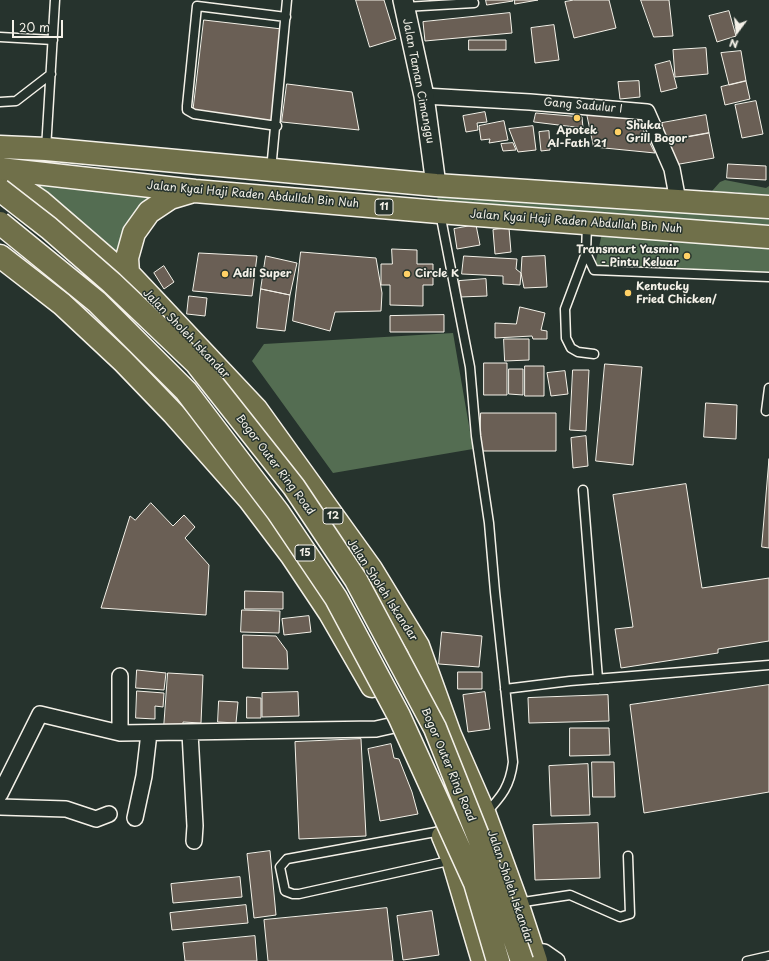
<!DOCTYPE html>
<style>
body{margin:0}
#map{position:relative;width:769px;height:961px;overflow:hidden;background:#26332d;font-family:"Playpen Sans",sans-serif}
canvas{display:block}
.north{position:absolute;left:717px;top:12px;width:40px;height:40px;-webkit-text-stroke:3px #26332d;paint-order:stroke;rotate:195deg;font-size:11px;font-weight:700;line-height:16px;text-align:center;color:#f4f1e8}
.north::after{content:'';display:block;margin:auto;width:14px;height:18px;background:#f4f1e8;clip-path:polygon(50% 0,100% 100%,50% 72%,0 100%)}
.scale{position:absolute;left:12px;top:20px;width:51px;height:18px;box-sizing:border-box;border:2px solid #f4f1e8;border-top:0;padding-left:5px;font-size:12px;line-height:14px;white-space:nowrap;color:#f4f1e8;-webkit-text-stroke:3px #26332d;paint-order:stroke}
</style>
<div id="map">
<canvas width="769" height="961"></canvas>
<div class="north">N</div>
<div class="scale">20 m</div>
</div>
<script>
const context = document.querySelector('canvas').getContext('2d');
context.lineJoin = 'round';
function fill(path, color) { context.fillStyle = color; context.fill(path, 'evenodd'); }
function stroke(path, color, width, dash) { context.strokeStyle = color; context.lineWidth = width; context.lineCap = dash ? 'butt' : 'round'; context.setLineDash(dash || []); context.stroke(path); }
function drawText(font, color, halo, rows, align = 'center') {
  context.font = font + ' "Playpen Sans",sans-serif'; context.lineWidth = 3; context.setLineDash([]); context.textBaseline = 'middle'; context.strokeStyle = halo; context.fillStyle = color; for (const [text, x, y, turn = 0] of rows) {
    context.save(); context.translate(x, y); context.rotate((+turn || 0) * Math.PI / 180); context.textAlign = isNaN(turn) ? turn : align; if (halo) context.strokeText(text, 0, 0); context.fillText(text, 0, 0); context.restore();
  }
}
const green = new Path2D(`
 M1 170 195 191 148 212 129 270Z
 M725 180 766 188 769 186V196L763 198 735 192 715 195 712 191 720 182Z
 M436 185 769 207V277L594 270 604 224 439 212Z
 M453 333 473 449 333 473 252 361 264 344Z`);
const building = new Path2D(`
 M356 0H384L396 39 370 47Z
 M486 0H513V1L487 5Z
 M515 0H538L515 4Z
 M574 0H609L616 28 574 38 565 2Z
 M641 0H669L673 36 654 37Z
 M729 11 736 36 717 42 709 16Z
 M510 13 512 33 425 41 423 22Z
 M204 20 282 29 272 122 193 113Z
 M554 25 559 60 535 63 531 28Z
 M469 40H506V50H469Z
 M706 48 708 74 675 77 673 50Z
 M741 51 746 81 729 85 721 53Z
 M670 61 677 88 661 92 655 65Z
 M639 81 640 97 620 99 618 82Z
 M746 81 750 99 725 105 721 87Z
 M287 84 352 92 359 130 282 122Z
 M756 101 763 134 742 138 735 105Z
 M485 112 487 122 477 123 478 130 466 132 463 116Z
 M536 113 582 117 583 128 534 122Z
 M587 114 637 118 655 153 594 147Z
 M706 115 709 133 665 141 662 123Z
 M504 121 508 140 489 143 490 139 481 140 479 126Z
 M533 126 536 150 518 152 509 129Z
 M549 131 550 150 541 151 539 132Z
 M709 133 714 158 674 165 665 141Z
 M513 143 516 150 503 151 501 144Z
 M728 164 766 166V180L727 178Z
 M476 225 480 245 457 249 454 229Z
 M509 228 511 252 495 254 493 230Z
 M392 249 417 250V264H433V285H423V306L390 305V285H381V264H392Z
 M301 252 376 258 382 293 381 311 335 312 330 331 293 321Z
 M199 253 257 256 252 296 193 291Z
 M266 256 297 263 290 295 261 289Z
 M464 256 517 259 516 269 521 273 520 285 503 284V276L462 274Z
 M545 256 547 287 524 288 521 273 522 257Z
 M164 266 174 282 164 289 154 273Z
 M486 279 487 296 460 297 459 281Z
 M261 289 290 295 285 331 257 328Z
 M189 296 207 298 205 316 187 314Z
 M520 307 545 313 541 330 547 331V339H533L532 336 495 338V323L516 324Z
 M444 315V332H390V316Z
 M504 339H529V360L505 361Z
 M484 363H507V395H484Z
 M605 364 642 367 633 465 596 461Z
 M525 366H544V396H525Z
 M509 369H523V395L509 394Z
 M573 370H589L586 431 570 430Z
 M565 371 568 394 551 396 547 373Z
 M706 403 737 405 736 439 704 437Z
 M481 413H556V451H480Z
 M586 436 588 466 573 468 571 438Z
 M769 459V548L762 547Z
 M686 484 702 588 769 578V641L718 649V653L621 668 615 629 633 627 613 495Z
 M151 503 173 526 184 515 195 527 185 538 209 565 206 615 101 608 130 516 135 520Z
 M245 591 283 592V609H245Z
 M242 610 280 611 279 633 241 632Z
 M309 616 311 632 284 635 282 619Z
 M442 632 482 636 479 667 439 664Z
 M243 635 276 636 287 651 288 669 243 668Z
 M137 670 166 673 164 690 136 688Z
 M458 672H482V689H458Z
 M168 673 203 675 201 723 183 722V729L164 728Z
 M769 685V792L644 813 630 705Z
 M137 691 164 693 163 707 155 706V719L136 718Z
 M298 692 299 716 262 717V693Z
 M485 692 490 729 468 732 463 695Z
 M608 695 609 721 529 723 528 698Z
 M247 697 261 698V718H247Z
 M219 701 238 702 236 723 218 722Z
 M570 728H609L610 755 570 756Z
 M361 739 366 836 299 839 295 742Z
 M391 744 394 758 399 759 412 792 418 814 380 821 368 749Z
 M592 762H614L615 797H593Z
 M588 764 590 815 551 816 549 766Z
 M598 823 600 878 535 880 533 825Z
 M270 851 276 915 254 918 247 854Z
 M240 877 242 897 173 903 171 884Z
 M246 905 248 923 172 930 170 913Z
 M387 908 393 961H268L264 920Z
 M432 911 439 955 403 960 397 916Z
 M255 936 257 961H185L183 943Z`);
const service = new Path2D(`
 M404 7 474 3
 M0 37 53 40
 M0 102 16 101 51 74
 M277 126 194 114 187 110V106L197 6 286 17
 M46 149 55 0
 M271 170 287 0
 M440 213 470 367 476 436 489 523 495 592 513 762C510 786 502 796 486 813
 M587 225 586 253 565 309 566 338 571 348 578 352 594 354
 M586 253 594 270 769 277
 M766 411 769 388
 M583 490 598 679
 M505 689 570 681 769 665
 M441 831 287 859 280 867 285 891 293 894H299L453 860
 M517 903 570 895 620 917 630 914 628 856
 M747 961 769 956`);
const minor = new Path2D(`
 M424 96 530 102 647 112 672 169 678 201
 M120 733V676
 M190 733 195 826 194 841
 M0 794 40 714 120 733 376 729 394 725
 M0 807 66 809 96 819 109 814
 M135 818 144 776 149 733
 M532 951 544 952 557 961`);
const tertiary = new Path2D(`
 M403 0 424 96 436 185`);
const trunk = new Path2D(`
 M0 147 46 149 436 185 769 207
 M0 169 195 191 439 212 769 237
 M0 174 40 201 121 271 128 273 256 409 371 569 418 646 450 735 485 815 517 903 536 961
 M0 256 62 304 123 361 173 413 249 499 292 556 330 613 372 686
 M128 273 127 258 134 233 149 212 170 198 190 192
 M443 836 453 860 483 961`);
const motorwayBridge = new Path2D(`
 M0 190 49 228 112 283 196 363 294 487 356 580 435 728 484 851 522 961
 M0 223 97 302 186 391 278 512 336 598 399 716 475 883 498 961`);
const markers = [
 [577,118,4,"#ffd166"],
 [618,132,4,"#ffd166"],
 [687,256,4,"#ffd166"],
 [225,274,4,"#ffd166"],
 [407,274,4,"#ffd166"],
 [628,293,4,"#ffd166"]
];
const shields = [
 [384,207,18],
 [333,516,20],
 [305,553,20]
];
const shieldNames = [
 ["11",384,207],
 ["12",333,516],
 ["15",305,553]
];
const streetNames = [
 ["Jalan Taman Cimanggu",418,81,79],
 ["Gang Sadulur I",583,106,5],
 ["Jalan Kyai Haji Raden Abdullah Bin Nuh",253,195,5],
 ["Jalan Kyai Haji Raden Abdullah Bin Nuh",576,222,4],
 ["Jalan Sholeh Iskandar",186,334,46],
 ["Bogor Outer Ring Road",275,465,53],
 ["Jalan Sholeh Iskandar",382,590,57],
 ["Bogor Outer Ring Road",448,765,67],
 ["Jalan Sholeh Iskandar",510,887,71]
];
const poiNames = [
 ["Shuka",626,126],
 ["Grill Bogor",626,139],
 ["Apotek",577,131,"center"],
 ["Al-Fath 21",577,144,"center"],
 ["Transmart Yasmin",679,250,"right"],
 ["- Pintu Keluar",679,263,"right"],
 ["Adil Super",233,274],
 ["Circle K",415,274],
 ["Kentucky",636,287],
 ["Fried Chicken/",636,300]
];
fill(green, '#546d52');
fill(building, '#6a5f55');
stroke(building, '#f4f1e8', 1);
stroke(service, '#f4f1e8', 11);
stroke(minor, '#f4f1e8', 18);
stroke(tertiary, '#f4f1e8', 22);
stroke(trunk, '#f4f1e8', 25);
stroke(service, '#26332d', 8);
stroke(minor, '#26332d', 15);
stroke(tertiary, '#26332d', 19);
stroke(trunk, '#70704a', 22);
stroke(motorwayBridge, '#f4f1e8', 25, []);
stroke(motorwayBridge, '#70704a', 22);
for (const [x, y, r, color] of markers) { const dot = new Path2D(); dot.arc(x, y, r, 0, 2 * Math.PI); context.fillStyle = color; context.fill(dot); stroke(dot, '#26332d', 1.5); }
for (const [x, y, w] of shields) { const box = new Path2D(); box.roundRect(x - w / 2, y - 8, w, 16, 3); context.fillStyle = '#26332d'; context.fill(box); stroke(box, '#f4f1e8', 1); }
drawText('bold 10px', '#f4f1e8', null, shieldNames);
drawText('11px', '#f4f1e8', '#26332d', streetNames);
drawText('bold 11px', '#f4f1e8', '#26332d', poiNames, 'left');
</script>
